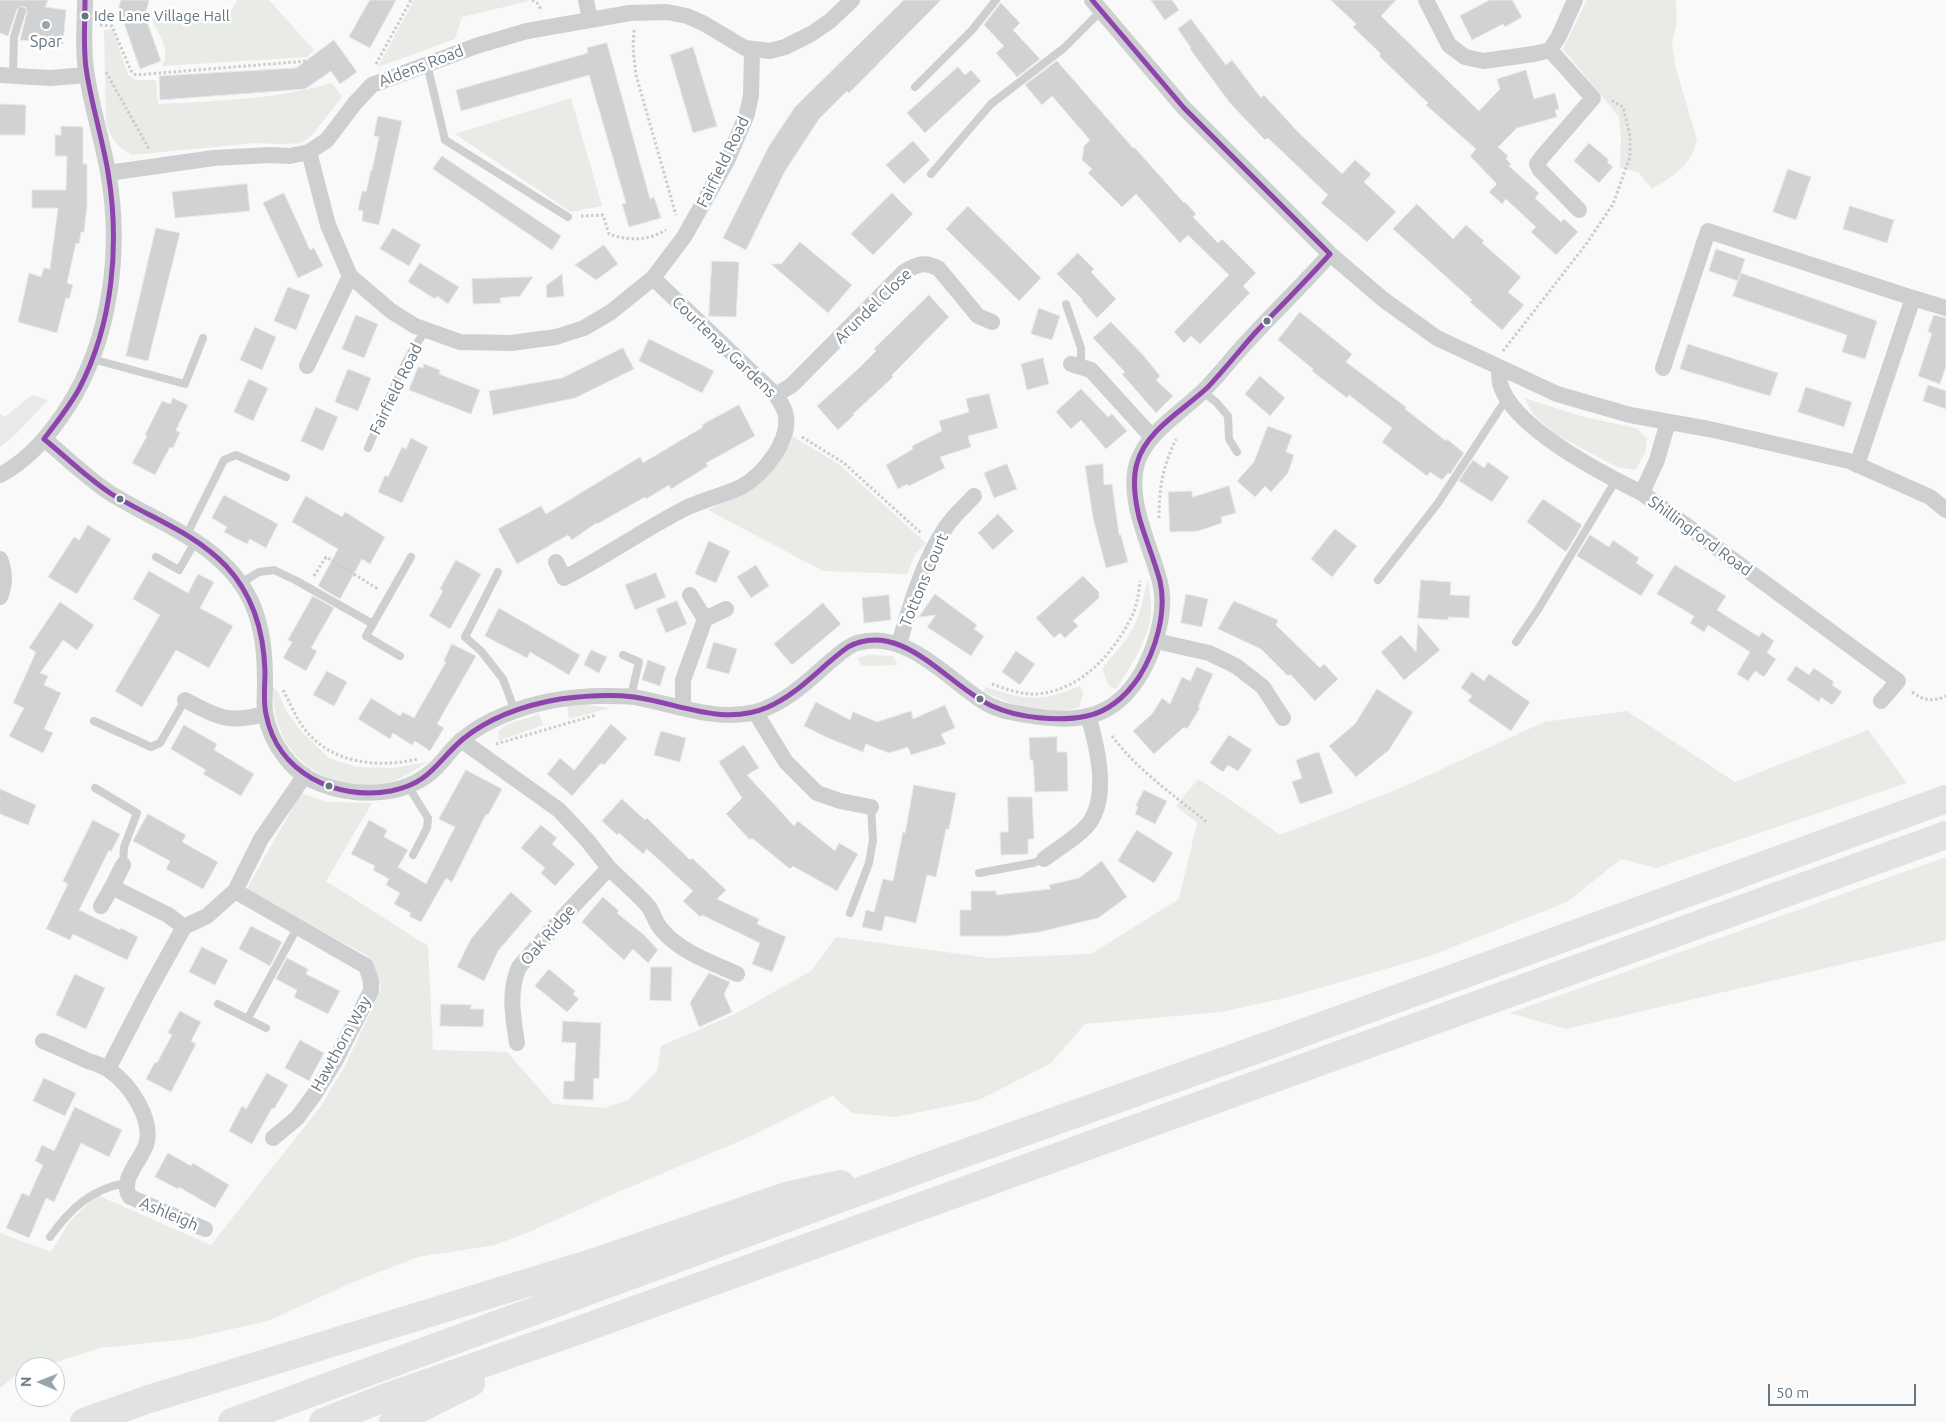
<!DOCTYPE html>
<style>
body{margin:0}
#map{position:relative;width:1946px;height:1422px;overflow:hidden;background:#f9f9f9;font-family:Ubuntu,sans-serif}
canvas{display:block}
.north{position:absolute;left:15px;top:1357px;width:50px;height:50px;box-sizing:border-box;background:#fff;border:1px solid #c1c8cd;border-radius:50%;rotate:271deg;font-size:14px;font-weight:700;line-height:20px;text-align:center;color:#657683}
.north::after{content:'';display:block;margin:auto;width:18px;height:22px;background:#99a4ac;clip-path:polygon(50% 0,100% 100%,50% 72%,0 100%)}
.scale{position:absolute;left:1768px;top:1384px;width:148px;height:22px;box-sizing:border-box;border:2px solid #657683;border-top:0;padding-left:6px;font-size:15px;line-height:18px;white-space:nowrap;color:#657683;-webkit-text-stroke:4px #fff;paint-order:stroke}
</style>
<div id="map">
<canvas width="1946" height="1422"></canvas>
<div class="north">N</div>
<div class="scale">50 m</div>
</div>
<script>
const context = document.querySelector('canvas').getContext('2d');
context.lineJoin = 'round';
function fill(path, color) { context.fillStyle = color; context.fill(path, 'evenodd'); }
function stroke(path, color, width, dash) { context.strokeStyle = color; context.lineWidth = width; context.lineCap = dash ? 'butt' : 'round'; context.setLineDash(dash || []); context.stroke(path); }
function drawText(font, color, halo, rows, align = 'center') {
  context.font = font + ' Ubuntu,sans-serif'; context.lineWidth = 5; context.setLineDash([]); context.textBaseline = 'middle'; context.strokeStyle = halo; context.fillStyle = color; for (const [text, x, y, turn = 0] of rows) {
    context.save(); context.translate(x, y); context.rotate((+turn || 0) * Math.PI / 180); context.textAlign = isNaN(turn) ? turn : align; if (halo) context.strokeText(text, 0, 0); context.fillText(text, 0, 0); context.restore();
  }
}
const built = new Path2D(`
 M32 395 48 400 17 433 0 447V414L5 417Z`);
const green = new Path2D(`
 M237 0H269L314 50 307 57 162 66C171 51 159 34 152 20L156 12 226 20Z
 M414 0H528L529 1 462 17 455 39 378 67Z
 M1587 0H1676L1677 19 1672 45 1675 65 1697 140C1691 166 1674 176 1652 189L1638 172 1620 168 1621 136 1619 117 1563 49Z
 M113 29 128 75 136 80H156L158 104C214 101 279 99 332 83L342 97 313 134 301 143 282 144 255 143 132 155C116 146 112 139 106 123L104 30Z
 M571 98 602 206 571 212 455 134Z
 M1524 398 1584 417 1636 428 1647 438 1645 453 1635 470 1617 467 1555 434 1533 414Z
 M792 436 840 465 926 543 916 553 907 574 823 571 708 510 747 491 768 476 791 443Z
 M1148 579C1149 591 1152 604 1151 615 1147 643 1131 666 1116 689L1109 686 1102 669C1110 657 1121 648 1129 635 1140 619 1143 598 1148 579Z
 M868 655 893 656 898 665 861 666 857 658Z
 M272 685 279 694 286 711 302 732 329 758 356 767 393 768 427 762C413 771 399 781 382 784 348 791 306 774 287 744 276 726 273 706 272 685Z
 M1080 686 1083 693 1079 708 1050 713 1022 708 984 692 985 687C1027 700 1039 703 1080 686Z
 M588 705 610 708 569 719 567 706Z
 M1627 711 1735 782 1868 730 1907 783 1656 868 1621 859 1567 902 1430 956 1289 997 1221 1012 1085 1024 1050 1064 979 1100 895 1117 852 1113 835 1098 834 1095 747 1138 618 1192 529 1232 495 1245 418 1257 351 1283 268 1321 188 1339 100 1348 41 1367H25V1372L18 1374 0 1388V1233L51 1252 70 1221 97 1195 211 1245 321 1106 347 1062 381 989 376 970 368 956 246 890 301 793 326 802 372 803 326 881 428 946 433 1050 507 1052 553 1104 605 1108 628 1100 657 1071 661 1046 735 1014 811 971 836 937 989 958 1091 954 1179 899 1197 823 1176 806 1198 779 1241 807 1280 835 1403 787 1544 722Z
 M539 714 543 725 498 741 499 731 506 725Z
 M1946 857V940L1566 1029 1510 1013Z`);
const building = new Path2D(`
 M0 0H48L45 7 66 10 63 44 20 40 27 12 26 8 23 6 17 9 8 36 0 33Z
 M121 0H149L145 16 161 61 140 69 122 17 117 15Z
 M370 0H396L370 48 349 37Z
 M904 0H941L849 93 847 91 819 119 785 171 746 250 723 238 769 146 795 107Z
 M1151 0H1172L1179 10 1165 20Z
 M1331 0H1396L1381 16 1479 111 1500 89 1497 79 1526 70 1534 99 1555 93 1559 109 1555 110 1557 117 1517 128 1498 147 1508 156 1506 159 1511 164 1509 166 1539 193 1535 198 1561 222 1564 219 1578 232 1556 255 1531 232 1536 227 1506 199 1502 204 1489 192 1497 184 1470 156 1476 149 1426 105 1428 103 1379 56 1381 54 1353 27 1356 24Z
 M1490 0H1512L1522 17 1505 27 1503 24 1472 40 1460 16Z
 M1001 3 1020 23 1013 30 1040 59 1017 77 996 53 1004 46 984 25Z
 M1191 19 1226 65 1232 60 1261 98 1264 95 1297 131 1342 174 1355 160 1371 174 1364 182 1396 212 1367 242 1321 203 1328 195 1268 138 1265 140 1230 103 1190 49 1191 48 1178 29Z
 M334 40 357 72 340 84 331 71 305 89 160 100 159 76 296 68Z
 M607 43 650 199 654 197 661 218 629 227 622 204 626 203 589 75 461 111 456 90 588 53 587 48Z
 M693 47 717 126 693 133 670 55Z
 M1057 61 1133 148 1134 147 1184 203 1185 202 1196 214 1193 217 1218 243 1222 239 1256 273 1243 286 1250 293 1200 344 1191 336 1184 343 1174 332 1229 275 1188 235 1180 243 1136 194 1122 207 1088 173 1092 169 1082 160 1084 146 1090 140 1052 96 1042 105 1025 85Z
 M958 67 965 75 971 70 981 81 925 133 907 113Z
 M0 104 26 105 25 135H0Z
 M378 116 402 121 379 225 362 221 363 211 358 210 362 191 366 192 371 170 372 171 379 137 374 136Z
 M61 126 83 127V164H87V205L84 232H81L79 244 76 243 67 283 73 285 69 299 66 298 57 333 18 322 29 273 41 277 44 268 50 269 58 208H32V190H66L67 156H55V135H61Z
 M913 141 930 160 904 184 886 165Z
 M1589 143 1609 160 1607 162 1613 167 1599 183 1574 161Z
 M442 156 561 236 552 250 433 169Z
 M1788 169 1811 177 1796 220 1773 212Z
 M247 184 250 211 175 218 172 192Z
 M284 193 310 250 314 248 323 266 298 278 263 203Z
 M892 193 913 214 873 255 851 234Z
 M1417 204 1453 239 1466 225 1484 241 1482 243 1521 277 1508 292 1524 305 1502 330 1470 302 1472 300 1393 229Z
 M968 206 1041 278 1019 301 946 229Z
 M1850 206 1894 220 1887 243 1843 229Z
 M156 228 180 233 148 361 126 356Z
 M393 228 421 245 409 266 380 249Z
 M800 242 852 285 828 313 771 264H781Z
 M604 245 618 264 596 280 575 265Z
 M1716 249 1745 259 1738 281 1709 271Z
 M1078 253 1094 269 1091 272 1116 299 1097 318 1082 301 1083 300 1057 274Z
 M712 261 739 262 736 317 709 316Z
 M420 263 459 287 448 304 437 296 435 299 408 282Z
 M1741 273 1877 321 1865 359 1842 352 1847 335 1733 296Z
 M562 274 564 296 547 298 546 286Z
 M533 277 520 296 500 298 501 303 473 304 472 279Z
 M288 287 310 295 296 330 274 321Z
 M929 295 949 317 892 375 893 377 853 414 854 415 838 430 817 406 857 370 876 351 874 349Z
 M1039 308 1060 316 1052 340 1031 334Z
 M1300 312 1352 354 1346 362 1406 407 1405 409 1446 441 1447 439 1464 453 1450 474 1448 473 1442 480 1430 472 1427 476 1382 442 1392 428 1349 395 1347 398 1312 371 1313 369 1278 340Z
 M356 315 378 324 364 358 342 349Z
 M1934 315 1946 318V366L1940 384 1918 376 1932 333 1928 332Z
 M1111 322 1144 356 1160 376 1156 380 1173 396 1156 413 1122 374 1125 372 1093 338Z
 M255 327 276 337 262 370 240 360Z
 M649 339 714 371 702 393 639 361Z
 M1688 344 1778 373 1770 396 1680 369Z
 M623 348 634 369 575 398 493 415 489 391 562 378Z
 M1043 358 1049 384 1027 390 1021 364Z
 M424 364 440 370 439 374 480 390 471 414 409 390 418 367 423 368Z
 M348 369 371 378 358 411 335 402Z
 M1260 376 1285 398 1270 416 1245 394Z
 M249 379 268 388 253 421 234 412Z
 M1928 385 1946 391V409L1923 401Z
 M1806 387 1852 402 1844 427 1798 412Z
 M1081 389 1108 417 1112 414 1127 431 1106 449 1081 420 1071 429 1056 412Z
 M989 394 998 428 968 436 971 447 940 457 945 468 909 486 907 484 898 489 886 465 913 449 912 446 942 431 939 421 969 412 966 399Z
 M173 398 188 405 176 430 180 433 173 448 170 447 155 475 132 463 147 436 145 435 162 401 170 404Z
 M739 405 755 436 706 463 708 466 671 489 669 485 646 499 645 497 597 524 596 523 572 540 568 535 517 564 498 529 541 506 546 514 640 457 643 463 703 427 702 425Z
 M316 407 338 417 323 451 301 441Z
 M1268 426 1292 435 1286 452 1294 455 1288 473 1271 492 1265 486 1255 497 1237 481 1254 462Z
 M411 438 428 447 402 503 378 492 385 475 388 477 402 447 406 449Z
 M1473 460 1484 468 1488 462 1509 477 1492 502 1459 481Z
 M1007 464 1017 489 994 498 984 473Z
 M1103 464 1104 485 1112 484 1119 535H1121L1128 562 1106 568 1093 518 1085 466Z
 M1229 486 1236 513 1221 517 1222 523 1198 531 1170 532 1168 492 1192 491V497Z
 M224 495 278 524 266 548 250 539 247 544 224 532 227 527 212 518Z
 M306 496 342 517 345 512 385 537 370 564 362 559 340 599 318 586 338 549 292 522Z
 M1543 499 1582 525 1566 552 1527 522Z
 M998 514 1014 531 993 550 978 533Z
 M88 525 111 539 77 594 48 577 74 537 79 540Z
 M1335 529 1357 546 1332 577 1311 559Z
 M1590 535 1609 547 1613 540 1639 558 1636 563 1654 575 1641 596 1577 556Z
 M709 541 730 551 716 583 695 574Z
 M456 560 481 574 450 629 429 616 443 591 440 589Z
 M756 565 769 586 751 598 737 577Z
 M1675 565 1726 596 1717 610 1759 637 1762 632 1774 641 1767 653 1776 659 1764 677 1755 671 1748 681 1737 674 1750 652 1708 625 1704 632 1690 623 1694 616 1657 594Z
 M149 571 188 593 198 574 214 582 200 608 233 626 209 668 176 650 142 707 115 691 160 615 133 599Z
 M656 573 666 597 635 610 625 585Z
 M1083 576 1099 592V598L1073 621 1078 626 1065 638 1060 633 1054 638 1036 618Z
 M1421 580 1451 582 1450 595 1470 596 1469 618 1448 617V620L1418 618Z
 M935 594 977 625 974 629 984 636 971 656 927 627 936 615 919 617Z
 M1186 594 1208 599 1202 627 1181 623Z
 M889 595 891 620 864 623 862 598Z
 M313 596 334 608 311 648 317 651 306 671 283 658 292 642 288 640Z
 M677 601 687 624 666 633 656 609Z
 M1234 601 1278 620 1276 625 1320 668 1324 664 1338 679 1315 701 1290 674 1288 676 1261 649 1218 629Z
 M60 602 94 625 77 650 63 640 40 673 48 676 44 685 61 693 44 729 53 733 43 753 9 736 24 708 13 703 36 652 29 648Z
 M823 603 841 624 792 665 774 644Z
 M499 608 580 655 569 675 530 652 527 658 485 636Z
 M1418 624 1440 650 1404 680 1381 652 1401 635 1416 652Z
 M714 642 737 649 729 674 706 668Z
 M452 644 476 656 437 724 444 728 430 751 415 741 412 745 393 733 390 739 358 719 371 698 400 716 403 712 414 718 446 662 444 661Z
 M591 650 607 657 599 673 584 665Z
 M1016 651 1035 664 1020 685 1002 672Z
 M648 660 666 667 660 686 642 680Z
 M1796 666 1809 675 1814 668 1834 682 1832 685 1842 692 1832 705 1821 697 1819 702 1787 680Z
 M1197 667 1213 674 1198 707 1200 708 1187 729 1184 727 1154 754 1133 731 1152 714 1162 698 1170 704 1182 677 1190 681Z
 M327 671 347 682 334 706 313 695Z
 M1472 672 1484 681 1489 674 1530 702 1511 731 1468 701 1472 696 1461 688Z
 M1377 689 1413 712 1389 750 1356 777 1329 746 1355 724Z
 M816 702 850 720 853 712 877 722 911 711 913 719 945 705 955 728 941 734 946 744 911 755 908 747 889 753 866 744 863 752 826 737 804 726Z
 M611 724 627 738 604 765 601 763 572 796 547 774 560 758 574 770Z
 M184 725 217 744 214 750 254 774 241 796 203 774 206 770 171 749Z
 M661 731 686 738 680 762 654 755Z
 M1229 735 1252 750 1238 771 1228 765 1223 772 1210 763Z
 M1057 737V752H1067L1068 791 1035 792 1033 760H1030L1029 738Z
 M744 745 759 768 747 775 794 826 798 821 835 851 839 843 858 854 837 891 793 866 790 869 752 838 750 840 726 814 742 798 719 762Z
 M1319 752 1333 793 1300 804 1292 782 1302 778 1296 760Z
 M466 770 502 789 488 815 486 814 452 882 446 878 421 922 409 916 411 913 394 904 400 893 386 885 389 879 373 870 375 866 351 854 369 820 387 830 384 837 408 850 398 867 426 884 455 827 439 819Z
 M914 785 956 793 949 829H946L936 877 927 875 916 923 885 916 882 931 862 927 866 910 874 912 883 879 893 881 903 832 905 833Z
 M0 789 36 805 28 825 0 814Z
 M1144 790 1167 801 1155 824 1135 814 1138 807 1136 806Z
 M1008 797H1032L1034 839H1028V854L1001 855 1000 832H1008Z
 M622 799 645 820 647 818 690 860 692 858 726 890 717 899 759 919 757 924 786 937 772 972 752 964 760 943 702 915 700 917 683 901 693 891 647 849 643 854 619 833 617 835 602 821Z
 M148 814 186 835 182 842 218 862 203 889 166 869 170 861 133 841Z
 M93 820 120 834 111 852 109 850 79 910 120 930 121 928 138 937 127 960 73 934 70 940 46 929 68 884 63 881Z
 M541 825 557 838 552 844 575 864 555 886 541 873 545 868 521 848Z
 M1137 830 1173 853 1154 883 1118 861Z
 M1102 861 1127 897 1098 918 1039 932 1004 936H960V910H971V891H996V895L1051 889 1049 885 1079 878Z
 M511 892 532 911 498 951 484 981 457 967 471 939Z
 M603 897 619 911 617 913 644 935 658 950 648 963 633 949 624 960 582 922Z
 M251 926 282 942 270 966 239 949Z
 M202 947 228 960 215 985 189 972Z
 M287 958 308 969 306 974 340 991 328 1014 294 997 297 990 276 979Z
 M651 967H672L671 1001 650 1000Z
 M549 969 575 991 573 994 579 999 567 1012 535 986Z
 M709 973 730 982 724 994 732 1012 699 1027 690 1003Z
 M75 974 105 988 86 1029 56 1015Z
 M441 1004 472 1005 470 1009H484L483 1027 440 1026Z
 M180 1011 201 1022 191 1041 196 1044 171 1092 146 1079 155 1062 157 1063 172 1035 168 1033Z
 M563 1021 601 1023 599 1079 594 1078 593 1100 563 1099 564 1081H574L576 1043 562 1042Z
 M300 1040 324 1053 309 1081 285 1068Z
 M267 1073 288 1085 274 1109 272 1108 252 1144 229 1131 242 1106 246 1109Z
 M44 1078 76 1093 65 1116 33 1101Z
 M75 1107 122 1130 109 1157 81 1143 54 1202 46 1198 29 1238 6 1228 22 1193 29 1196 43 1165 35 1161 42 1145 54 1151Z
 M168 1153 191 1166 193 1163 229 1185 215 1208 179 1187 178 1189 155 1177Z`);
const path = new Path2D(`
 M532 0 537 3 542 11
 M100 25 112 26 131 71 136 75 307 61
 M634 30 633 49 636 75 676 215
 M376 64 411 0
 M106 72 149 149
 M581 216 603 215 609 234C628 241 648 241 666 230
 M1503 351 1587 243 1613 204 1630 157V136L1623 107 1611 100
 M802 437 844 463 921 533
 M1159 518C1159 487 1163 466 1176 439
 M314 576 326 557 378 589
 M992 684C1005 689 1023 695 1037 694 1082 690 1114 653 1133 614 1137 605 1139 591 1140 581
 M283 690C289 701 294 713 301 724 327 763 375 769 418 759
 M1912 692C1924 701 1932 702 1946 696
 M1112 736C1138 771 1175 796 1208 823
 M496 744 596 715`);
const lane = new Path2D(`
 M427 64 445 140 568 217
 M13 75 14 37 22 11
 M915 87 972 30 996 0
 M931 174 991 104 1064 48 1101 11
 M1066 304 1081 348V367
 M92 359 185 384 203 338
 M1203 392 1216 402 1228 416 1229 439 1237 452
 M368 448C385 408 400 365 426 330
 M186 536 224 460 236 455 286 477
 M156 557 179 570 195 542
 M498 572 465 637 481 651 503 679 515 711
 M1378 580 1438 503 1507 398
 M241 583 259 572 274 570 297 581 373 624
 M1516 642 1539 608 1616 480
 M623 655 639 662 631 696
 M400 656 366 636 411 557
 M94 721 151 747 160 743 185 700
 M408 786 428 818 427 828 413 855
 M95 788 137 813 124 847 123 865
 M979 873 1033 863 1044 859
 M850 913 869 863 873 840 871 807
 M218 1004 266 1028
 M248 1018 297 928
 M50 1237C70 1209 91 1189 126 1183`);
const street = new Path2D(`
 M586 0 590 20
 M1092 0 1184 108 1330 254 1384 300 1437 338 1557 394 1630 415 1709 429 1849 461 1930 497 1946 510
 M1426 0 1449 45 1465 57 1483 61 1534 54 1550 50 1559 36 1575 0
 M1550 50 1593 98 1542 157 1537 164 1540 170 1579 210
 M0 75 50 78 87 75
 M309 152 328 225 350 276 391 311 415 326 460 342 511 343 556 337 584 328 611 312 653 278 684 237 727 161 747 114 751 95 752 50
 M108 173 214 158 269 155 290 156 309 152 327 140 355 103 372 85 476 46 527 31 630 13 667 12 687 16 703 23 745 48 770 51 785 47 811 34 830 21 852 0
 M1913 298 1946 308
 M1071 364 1091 370 1152 437
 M307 366 350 276
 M1499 367C1499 372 1499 378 1500 383 1511 427 1603 474 1642 493L1898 681 1881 701
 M1663 368 1708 231 1913 298 1857 465
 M776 395 792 385 904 272C917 264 925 261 939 269L978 316 992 322
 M44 439C66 457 86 477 110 493 161 525 223 543 251 601 263 627 265 655 265 684 265 693 264 703 265 712 270 743 292 774 321 784 355 797 401 797 430 773 442 764 450 749 463 739 475 729 489 721 504 715 537 701 569 696 605 696 615 696 625 696 634 697 673 704 715 722 755 712 782 705 806 683 826 665 836 657 845 647 857 643 905 629 946 677 981 700 995 710 1010 712 1026 715 1061 721 1097 723 1124 696 1149 671 1169 617 1160 582 1151 546 1126 501 1137 463 1147 433 1179 414 1201 393 1217 378 1230 360 1245 344 1273 313 1303 285 1330 254
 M0 475C29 460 52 432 69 405 111 338 122 249 108 172 102 139 92 108 87 76 82 50 85 25 85 0
 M1642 493 1657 460 1668 422
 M0 559C5 571 5 585 0 597
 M556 562 564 578C605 557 643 530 684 509 702 500 722 496 741 487 763 475 793 439 785 412 783 406 779 400 776 395L653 278
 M705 619 726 609
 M1156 641 1209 653 1236 666 1263 687 1283 718
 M899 644C910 606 923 561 946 527 953 516 965 506 974 496
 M185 700C218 717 227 724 265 714
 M683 708V680L705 619 690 595
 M755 712 786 762 817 793 840 801 871 807
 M461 740 559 810 587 840 609 868 562 918 519 967C508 992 513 1017 517 1043
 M1044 859C1058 848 1079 837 1090 822 1109 794 1097 745 1088 716
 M609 868C622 881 636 892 648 906 653 912 655 922 661 929 680 952 710 962 737 974
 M112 887 123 865
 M235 891 366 966 371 981V991L334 1063 314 1095 297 1118 273 1138
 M101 906 112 887 168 915 184 927
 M43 1041C58 1047 73 1054 88 1061 95 1063 103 1066 109 1070 130 1084 154 1120 146 1145 140 1162 119 1180 130 1197L205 1229
 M108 1069 149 990 184 927 207 916 235 891 261 839 305 775`);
const highway = new Path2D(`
 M84 1422 149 1399 595 1262 786 1196 841 1184
 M232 1422 934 1164 1275 1043 1946 799
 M323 1422 384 1398 571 1333 1946 835
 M393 1422 471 1383`);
const bus1 = new Path2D(`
 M1092 0 1184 108 1330 254
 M44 439C66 457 86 477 110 493 148 517 194 532 226 566 254 596 264 632 265 672 265 686 263 701 266 714 277 773 336 801 391 791 431 783 436 762 463 739 490 717 525 705 560 699 583 696 610 694 634 697 678 703 724 727 768 707 800 693 821 666 848 647 902 618 949 687 992 706 1018 718 1059 722 1087 716 1110 711 1126 696 1139 677 1156 650 1167 612 1160 581 1154 559 1145 538 1139 517 1135 500 1132 480 1137 463 1147 429 1184 410 1208 387 1224 370 1239 351 1255 333 1280 307 1306 281 1330 254
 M44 439C56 423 69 407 79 389 113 324 120 244 108 172 102 137 91 103 86 68 83 46 85 23 85 0`);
const markers = [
 [85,16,4.5,"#657683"],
 [46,25,5,"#99a4ac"],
 [1267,321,4.5,"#657683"],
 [120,499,4.5,"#657683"],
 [980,699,4.5,"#657683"],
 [329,786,4.5,"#657683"]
];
const busNames = [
 ["Ide Lane Village Hall",94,16]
];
const poiNames = [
 ["Spar",46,42]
];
const streetNames = [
 ["Aldens Road",421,66,-21],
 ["Fairfield Road",723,162,-64],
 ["Arundel Close",873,306,-44],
 ["Courtenay Gardens",724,347,44],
 ["Fairfield Road",396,389,-64],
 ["Shillingford Road",1700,536,36],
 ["Tottons Court",924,580,-67],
 ["Oak Ridge",548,935,-49],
 ["Hawthorn Way",341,1044,-61],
 ["Ashleigh",169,1214,23]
];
fill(built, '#e8e9e9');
fill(green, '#e8ebe6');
fill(building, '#d0d2d3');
stroke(building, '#e8e8e8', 1);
stroke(path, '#cbcccd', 3, [2.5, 2.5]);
stroke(lane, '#cecfd0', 8);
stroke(street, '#cecfd0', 16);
stroke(highway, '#e1e2e2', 28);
stroke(bus1, '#8e44ad', 5);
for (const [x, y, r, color] of markers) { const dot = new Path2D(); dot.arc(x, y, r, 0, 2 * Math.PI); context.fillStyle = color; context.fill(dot); stroke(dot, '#fff', 2); }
drawText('15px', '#657683', '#fff', busNames, 'left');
drawText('16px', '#657683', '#fff', poiNames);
drawText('16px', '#657683', '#fff', streetNames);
</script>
